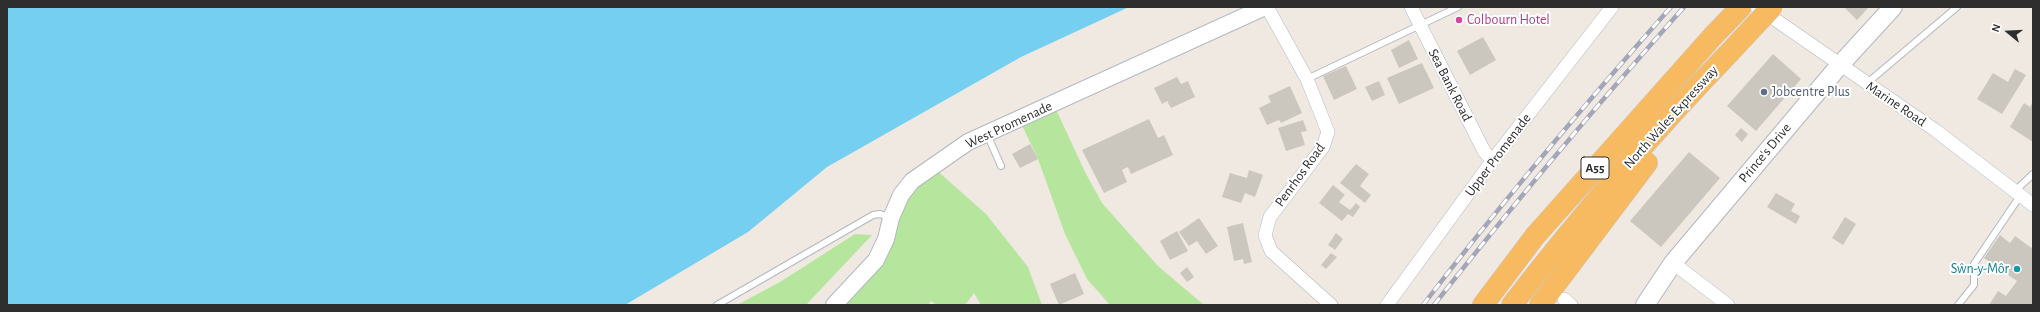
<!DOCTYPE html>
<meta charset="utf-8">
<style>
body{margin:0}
#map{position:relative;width:2040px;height:312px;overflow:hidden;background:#efe9e1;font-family:"Alegreya Sans",sans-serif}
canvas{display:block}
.frame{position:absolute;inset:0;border:8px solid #2e2e2e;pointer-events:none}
.north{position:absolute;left:1988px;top:12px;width:40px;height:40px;-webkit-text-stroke:3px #fff;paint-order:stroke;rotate:288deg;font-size:11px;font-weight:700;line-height:16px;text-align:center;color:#2e2e2e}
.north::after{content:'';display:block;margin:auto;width:14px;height:18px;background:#2e2e2e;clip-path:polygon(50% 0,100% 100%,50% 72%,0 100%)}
</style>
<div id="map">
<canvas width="2040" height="312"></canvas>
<div class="frame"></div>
<div class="north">N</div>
</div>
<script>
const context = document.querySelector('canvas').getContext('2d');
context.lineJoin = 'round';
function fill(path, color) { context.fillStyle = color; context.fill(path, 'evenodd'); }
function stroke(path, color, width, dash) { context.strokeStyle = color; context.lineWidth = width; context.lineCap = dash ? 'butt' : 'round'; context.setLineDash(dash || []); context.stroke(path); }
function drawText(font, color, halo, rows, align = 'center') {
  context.font = font + ' "Alegreya Sans",sans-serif'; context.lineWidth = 4; context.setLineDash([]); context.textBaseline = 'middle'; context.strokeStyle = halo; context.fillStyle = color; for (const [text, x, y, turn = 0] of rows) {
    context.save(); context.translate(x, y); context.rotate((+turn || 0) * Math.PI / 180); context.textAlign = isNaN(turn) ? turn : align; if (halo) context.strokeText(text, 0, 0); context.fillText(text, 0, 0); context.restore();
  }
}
const green = new Path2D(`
 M1053 103 1085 172 1102 203 1158 266 1204 305H1110L1087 279 1065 234 1038 159 1019 119Z
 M933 167 986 214 1028 267 1042 305H981L974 293 965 305H937L931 301 928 305H834L876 260 891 218Z
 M855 234 872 235 806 305H737L780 282Z`);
const water = new Path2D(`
 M7 7H1129L1021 57 827 167 748 232 625 305H7Z`);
const building = new Path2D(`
 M1844 7H1869L1857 20Z
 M1483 37 1496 60 1470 75 1457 51Z
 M1409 40 1418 59 1399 68 1391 50Z
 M1773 54 1801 79 1756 131 1727 106Z
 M1422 63 1434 88 1399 104 1387 78Z
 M1346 66 1357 89 1334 100 1323 76Z
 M2015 69 2026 75 2002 114 1977 99 1993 73 2008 82Z
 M1177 77 1181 84 1188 81 1195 97 1171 108 1167 101 1162 104 1154 88Z
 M1379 81 1385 95 1372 101 1365 87Z
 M1290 86 1302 113 1281 123 1279 120 1267 125 1259 108 1271 102 1268 96Z
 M2033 102V142L2010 127 2024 103 2030 107Z
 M1149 119 1158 138 1164 135 1173 155 1131 174 1128 167 1122 170 1127 182 1104 193 1082 150Z
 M1303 120 1307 131 1301 132 1305 145 1286 151 1278 128Z
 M1741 128 1748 134 1742 142 1735 135Z
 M1030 144 1038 159 1020 168 1012 154Z
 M1689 152 1720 178 1661 247 1630 221Z
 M1356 164 1369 174 1360 186 1371 195 1365 203 1340 183Z
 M1249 170 1263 175 1255 197 1245 193 1241 203 1222 197 1230 173 1247 178Z
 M1333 185 1345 195 1339 202 1350 210 1356 203 1360 207 1353 217 1348 214 1342 221 1319 203Z
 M1776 193 1795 204 1791 211 1800 216 1796 224 1767 207Z
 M1845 217 1856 224 1843 245 1832 238Z
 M1199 218 1218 246 1206 254 1197 241 1189 246 1179 232Z
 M1243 223 1252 262 1244 264 1243 259 1234 261 1227 227Z
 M1177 231 1188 251 1170 260 1160 241Z
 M1336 233 1343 239 1335 250 1328 245Z
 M2000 235 2010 243 2015 236 2033 249V305H1989L1998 291 2006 296 2017 281 1984 258Z
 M1331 253 1337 257 1326 269 1321 265Z
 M1187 267 1194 277 1187 282 1180 273Z
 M1075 273 1084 294 1059 305 1050 284Z`);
const service = new Path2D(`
 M1307 79 1458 7
 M1866 84 1957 7
 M987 134 1001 166
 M2014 192 2033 174
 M717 305 873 215 880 214 891 218
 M1958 305 1974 285V264L2020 196`);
const minor = new Path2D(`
 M1267 7 1307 79 1328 132 1323 147 1270 217 1265 235 1271 251 1331 305
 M1411 7 1484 151 1492 161
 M1757 7 1935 130 2033 205
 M1673 263 1728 305
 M1564 299 1571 305
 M1387 305 1492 161 1612 7`);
const tertiary = new Path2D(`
 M834 305 876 260 886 239 891 218 901 195 912 181 968 142 1265 7`);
const secondary = new Path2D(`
 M1645 305 1673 263 1839 66 1893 7`);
const trunk = new Path2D(`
 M1483 305 1535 236 1713 36 1741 7
 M1512 305C1580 217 1653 132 1730 52
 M1540 305 1647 163`);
const rail = new Path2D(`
 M1423 305C1502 202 1585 104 1671 7
 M1434 305C1514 203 1598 104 1684 7`);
const trunkBridge = new Path2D(`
 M1730 52 1772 7`);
const markers = [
 [1459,20,4,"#d1479c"],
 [1764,92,4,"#5c6f8a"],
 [2017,269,4,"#0f9aa8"]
];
const shields = [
 [1595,168,28]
];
const shieldNames = [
 ["A55",1595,168]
];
const hotelNames = [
 ["Colbourn Hotel",1467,20]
];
const streetNames = [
 ["Sea Bank Road",1450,85,63],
 ["Marine Road",1896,104,34],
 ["North Wales Expressway",1671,117,-48],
 ["West Promenade",1009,125,-25],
 ["Prince's Drive",1765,153,-50],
 ["Upper Promenade",1498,155,-53],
 ["Penrhos Road",1300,175,-54]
];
const serviceNames = [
 ["Jobcentre Plus",1772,92]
];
const cultureNames = [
 ["Sŵn-y-Môr",2009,269]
];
fill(green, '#b6e59e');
fill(water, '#75cff0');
fill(building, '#cbc7bf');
stroke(service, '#b4b7c1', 8);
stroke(minor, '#b4b7c1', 14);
stroke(tertiary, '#b4b7c1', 18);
stroke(secondary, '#b4b7c1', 20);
stroke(trunk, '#c9c9c9', 22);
stroke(service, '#fff', 6);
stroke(minor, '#fff', 13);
stroke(tertiary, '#fff', 16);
stroke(secondary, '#fff', 18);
stroke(trunk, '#f8ba60', 21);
stroke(rail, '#a3a6b8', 4.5);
stroke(rail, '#fff', 3, [9]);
stroke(trunkBridge, '#c9c9c9', 22, []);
stroke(trunkBridge, '#f8ba60', 21);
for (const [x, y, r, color] of markers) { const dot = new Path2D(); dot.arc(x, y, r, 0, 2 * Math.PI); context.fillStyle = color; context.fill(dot); stroke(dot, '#fff', 1.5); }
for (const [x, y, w] of shields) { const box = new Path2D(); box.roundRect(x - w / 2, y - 11, w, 22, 3); context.fillStyle = '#fff'; context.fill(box); stroke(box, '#2e2e2e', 1); }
drawText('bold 13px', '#2e2e2e', null, shieldNames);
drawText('14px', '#b23c85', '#fff', hotelNames, 'left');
drawText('14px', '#2e2e2e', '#fff', streetNames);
drawText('14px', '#4e5e75', '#fff', serviceNames, 'left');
drawText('14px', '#0d838f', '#fff', cultureNames, 'right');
</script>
